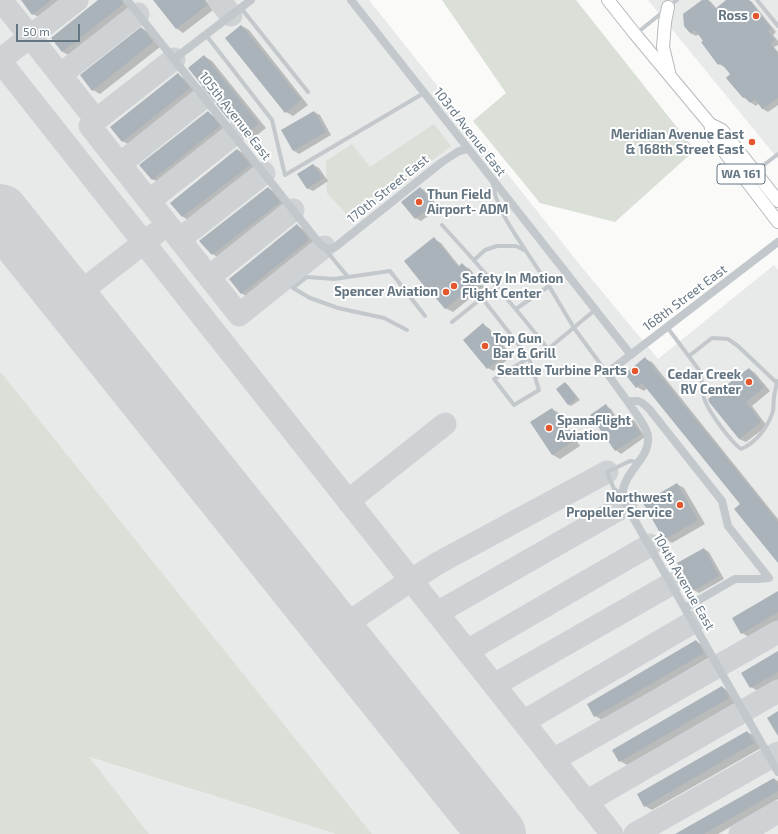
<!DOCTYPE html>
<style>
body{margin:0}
#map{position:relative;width:778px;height:834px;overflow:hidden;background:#fafaf8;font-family:"Exo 2",sans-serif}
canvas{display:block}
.scale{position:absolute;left:16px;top:24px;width:64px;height:18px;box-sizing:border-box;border:2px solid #657683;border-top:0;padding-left:5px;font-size:12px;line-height:14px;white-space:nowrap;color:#657683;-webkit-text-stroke:3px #fff;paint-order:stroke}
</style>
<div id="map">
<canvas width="778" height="834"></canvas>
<div class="scale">50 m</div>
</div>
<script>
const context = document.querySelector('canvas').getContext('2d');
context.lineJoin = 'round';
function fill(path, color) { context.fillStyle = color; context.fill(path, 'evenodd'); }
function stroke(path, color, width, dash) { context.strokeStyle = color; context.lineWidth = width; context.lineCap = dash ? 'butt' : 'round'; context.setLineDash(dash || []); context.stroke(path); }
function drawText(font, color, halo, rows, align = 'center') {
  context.font = font + ' "Exo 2",sans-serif'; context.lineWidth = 4; context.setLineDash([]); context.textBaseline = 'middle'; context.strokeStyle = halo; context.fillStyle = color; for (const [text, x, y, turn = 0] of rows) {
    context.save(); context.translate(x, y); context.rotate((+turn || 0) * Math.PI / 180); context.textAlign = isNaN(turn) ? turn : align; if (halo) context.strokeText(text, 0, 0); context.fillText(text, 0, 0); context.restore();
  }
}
const built = new Path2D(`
 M0 0H369L580 265 658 359 774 265 778 270V834H372L0 371Z
 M648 0H778V159Z
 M88 757 336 834H149Z`);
const green = new Path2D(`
 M442 0H576L695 150 615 222 540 203 473 121 506 93Z
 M434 124 451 146 353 221 327 193 326 161 352 144 370 167Z
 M0 371 372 834H336L89 757 149 834H0Z`);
const shadow = new Path2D(`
 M22 0H63L40 18 33 14Z
 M100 0H123L130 9 70 56 63 52 52 38Z
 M154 0H206L213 10 183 33 176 28Z
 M704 0H708L711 2 717 9 727 0H749L752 2 776 32 773 35 778 41V45L774 47 778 52V105L768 112 763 109 759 103 756 106 743 97 731 74 725 66 724 67 719 64 704 41 699 34 696 36 690 33Z
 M242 26 249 30 308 105 293 116 286 112Z
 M141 28 149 32 160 47 100 94 93 90Z
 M204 56 212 61 266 128 251 140 244 136 231 120Z
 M178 75 185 79 196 93 130 145 122 141Z
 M208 112 215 117 226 131 160 183 152 179Z
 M314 112 320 115 331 135 299 154 294 151Z
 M238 150 245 154 257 169 189 221 182 216Z
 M313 165 319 168 328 181 313 191 307 188Z
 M268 188 275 192 286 207 220 259 213 254Z
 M420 188 426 191 439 208 421 221 416 218Z
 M297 225 304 230 316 244 248 297 241 293Z
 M434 239 441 243 460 267 463 265 470 269 484 287 453 312 445 308 434 293 428 291Z
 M483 325 489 328 512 356 493 371 488 368Z
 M645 359 652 362 778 519V561L741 504 647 388 644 391 637 387Z
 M749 369 755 373 770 391 752 406 767 426 746 442 739 439Z
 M565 383 568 385 580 400 571 406 568 404Z
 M606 406 611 409 615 415 613 417 618 425 629 418 635 421 645 437 621 454 616 450Z
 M552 409 559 413 580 446 560 459 553 455 531 422Z
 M677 484 684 488 705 524 672 543 665 539Z
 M704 549 709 552 724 579 699 593 694 590Z
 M778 592V621L749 637 742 633Z
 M696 641 704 646 710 657 602 720 595 716Z
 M778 653V680L758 691 751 687Z
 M722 687 730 692 736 703 627 765 620 761Z
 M747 732 755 736 761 748 652 810 645 806Z
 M774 779 778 781V799L718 834H677Z`);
const taxiway = new Path2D(`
 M1 0 96 120 90 126 239 315 324 247
 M219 0 231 15
 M0 60 77 0
 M0 61 612 834
 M60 75 138 14
 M96 120 174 59
 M120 164 204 97
 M149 201 234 134
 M180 239 264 173
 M209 277 293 210
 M70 300 155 234
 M348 501 445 424
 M437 613 626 505
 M335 632 411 580 440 562 607 472
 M467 651 650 545
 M494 685 671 584
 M523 722 693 622
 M553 760 778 632
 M586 802 778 691
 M635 834 778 753
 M740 834 778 812`);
const runway = new Path2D(`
 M0 213 497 834`);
const building = new Path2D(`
 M21 0H51L32 15Z
 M98 0H121L123 4 62 52 51 38Z
 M153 0H203L207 5 176 29Z
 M702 0H708L715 9 726 0H749L771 28 768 31 775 40 770 44 778 54V98L762 109 755 99 750 103 745 97 743 98 726 78 730 74 721 63 718 65 701 42 703 41 695 30 690 33 684 26 683 14Z
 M241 25 301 100 285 113 225 38Z
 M141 27 153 42 92 91 80 75Z
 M204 55 259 124 243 136 229 119H228L216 104H217L188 68Z
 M178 73 190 88 122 142 110 127Z
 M208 111 220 126 152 180 139 165Z
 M314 111 326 132 293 151 281 130Z
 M237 149 250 165 182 217 170 203Z
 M313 164 323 178 307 189 297 174Z
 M268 187 280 202 212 255 199 241Z
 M420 187 434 204 415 219 401 202Z
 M297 224 309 240 241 294 229 279Z
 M434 237 458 267 462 263 478 282 445 309 429 290 428 291 404 261Z
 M483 323 507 353 487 369 463 340Z
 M645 357 778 522V563L734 509 740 504 642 383 636 388 625 374Z
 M749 368 764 387 746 402 761 422 739 439 709 402 708 399Z
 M565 382 577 398 568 405 556 389Z
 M606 404 611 412 608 414 616 426 629 417 641 434 615 451 590 415Z
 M552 408 574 441 552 455 530 422Z
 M677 483 698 520 664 540 643 503Z
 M704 548 719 576 693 591 677 563Z
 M778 591V612L741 634 732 618Z
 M696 640 704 653 594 717 587 704Z
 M778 651V672L750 688 741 673Z
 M722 686 729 698 619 762 612 750Z
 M778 711V736L767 718Z
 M747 731 754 743 644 807 637 794Z
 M774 778 778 785V791L704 834H675Z`);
const service = new Path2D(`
 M757 0 778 26
 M669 6 677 0
 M241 8 308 92
 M637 33 664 11
 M206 35 272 120 285 175 424 93
 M756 171 778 154
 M492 180C496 208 511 228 526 251
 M442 225C479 265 514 306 548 349
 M324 248 348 277
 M474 260 485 250 497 246H516L526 251 549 286
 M482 298 529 358 494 379 514 405 539 390 529 358 548 349 595 310
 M516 309 549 286 574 328 607 373
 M452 322 497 286
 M667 327 699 370C703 380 702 389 704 398 708 411 730 441 741 449 756 443 768 427 773 411 774 407 773 402 774 398 774 393 776 388 777 383L778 381
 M407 330 384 318 338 308 310 298 293 288 307 277 334 279 390 271 425 316
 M689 356 712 338 728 339 738 346 777 383
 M623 494 614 489 607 472 630 461 638 462`);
const minor = new Path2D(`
 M127 0 319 243C324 248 327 249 334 248L442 162 459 151 468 149
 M351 0 631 355
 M174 59 251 0
 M628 402C633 410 648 428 648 437 650 458 626 470 623 490 623 495 625 500 626 505L778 772
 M685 608 735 579H758L769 578 728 526 722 501 650 410C642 402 640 399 628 402L607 373 778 242`);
const primary = new Path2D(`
 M608 0 635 34 710 124 722 130 778 201
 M668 7 665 22 663 47 669 72
 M710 124 713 137 778 222`);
const markers = [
 [756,16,4,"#e4572e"],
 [752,142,4,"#e4572e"],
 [419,202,4,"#e4572e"],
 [454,286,4,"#e4572e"],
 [446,292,4,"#e4572e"],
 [485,346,4,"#e4572e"],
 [635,371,4,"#e4572e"],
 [749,382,4,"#e4572e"],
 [549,428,4,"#e4572e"],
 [680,505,4,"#e4572e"]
];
const shields = [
 [741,174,48]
];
const shieldNames = [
 ["WA 161",741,174]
];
const poiNames = [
 ["Ross",748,16],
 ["Meridian Avenue East",744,135],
 ["& 168th Street East",744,150],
 ["Thun Field",427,195,"left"],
 ["Airport- ADM",427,210,"left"],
 ["Safety In Motion",462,279,"left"],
 ["Flight Center",462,294,"left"],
 ["Spencer Aviation",438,292],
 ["Top Gun",493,339,"left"],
 ["Bar & Grill",493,354,"left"],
 ["Seattle Turbine Parts",627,371],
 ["Cedar Creek",741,375],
 ["RV Center",741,390],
 ["SpanaFlight",557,421,"left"],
 ["Aviation",557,436,"left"],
 ["Northwest",672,498],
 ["Propeller Service",672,513]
];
const streetNames = [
 ["105th Avenue East",235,116,52],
 ["103rd Avenue East",470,132,52],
 ["170th Street East",388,189,-39],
 ["168th Street East",685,298,-37],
 ["104th Avenue East",684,582,60]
];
fill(built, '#e8e9e9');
fill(green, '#dadfd7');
fill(shadow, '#0003');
stroke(taxiway, '#ced2d4', 23);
stroke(runway, '#ced2d4', 58);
fill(building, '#aab3b9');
stroke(primary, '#b5babe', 14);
stroke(service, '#c3c8cc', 4);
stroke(minor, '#c3c8cc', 8);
stroke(primary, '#fff', 12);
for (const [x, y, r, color] of markers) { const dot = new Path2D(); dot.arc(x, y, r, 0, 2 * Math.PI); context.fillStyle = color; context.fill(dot); stroke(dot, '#fff', 1.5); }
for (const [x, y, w] of shields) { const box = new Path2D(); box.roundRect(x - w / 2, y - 10, w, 20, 3); context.fillStyle = '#fff'; context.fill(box); stroke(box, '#657683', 1); }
drawText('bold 12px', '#657683', null, shieldNames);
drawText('bold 13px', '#657683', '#fff', poiNames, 'right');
drawText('13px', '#657683', '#fff', streetNames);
</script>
